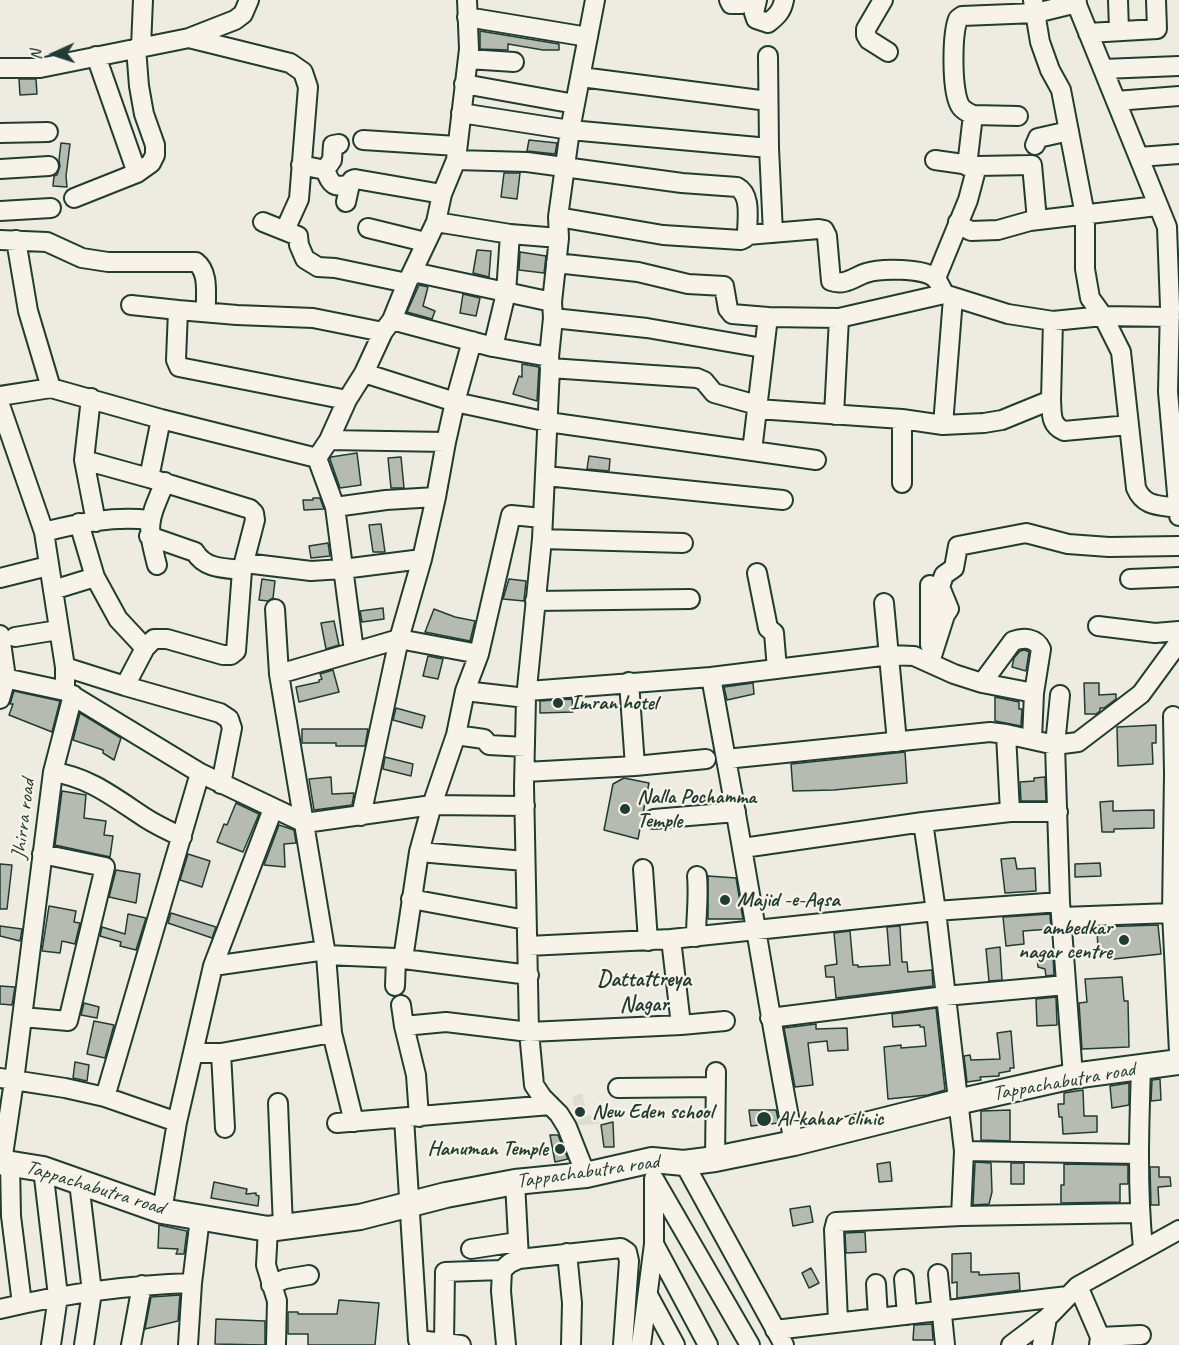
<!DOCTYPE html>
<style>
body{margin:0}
#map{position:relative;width:1179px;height:1345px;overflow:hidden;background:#eeece1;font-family:Caveat,sans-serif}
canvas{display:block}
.north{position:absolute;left:24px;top:24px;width:60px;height:60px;-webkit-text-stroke:4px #f7f3e8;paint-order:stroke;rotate:267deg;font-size:16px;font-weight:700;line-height:24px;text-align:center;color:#1f3d34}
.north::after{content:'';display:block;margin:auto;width:21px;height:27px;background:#1f3d34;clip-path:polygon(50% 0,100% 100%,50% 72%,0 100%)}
</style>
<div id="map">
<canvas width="1179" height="1345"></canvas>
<div class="north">N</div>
</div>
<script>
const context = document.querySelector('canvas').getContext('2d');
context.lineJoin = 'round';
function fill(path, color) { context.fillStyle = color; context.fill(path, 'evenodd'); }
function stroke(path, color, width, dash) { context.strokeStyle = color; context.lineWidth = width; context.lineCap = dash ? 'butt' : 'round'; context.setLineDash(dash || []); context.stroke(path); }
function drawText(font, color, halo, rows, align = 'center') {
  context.font = font + ' Caveat,sans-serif'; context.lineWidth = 4.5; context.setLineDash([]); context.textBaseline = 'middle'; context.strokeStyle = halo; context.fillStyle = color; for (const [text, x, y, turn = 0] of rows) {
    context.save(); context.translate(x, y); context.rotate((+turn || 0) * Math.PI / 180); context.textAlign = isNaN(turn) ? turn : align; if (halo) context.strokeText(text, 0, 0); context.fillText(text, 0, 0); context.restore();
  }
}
const built = new Path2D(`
 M582 1093 587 1116 598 1115 599 1124 579 1125 572 1097Z`);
const building = new Path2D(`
 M480 31 559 44V50H543L508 44V50L480 49Z
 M19 79H36L37 94 20 95Z
 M529 140 557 143 555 154 527 151Z
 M61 143 70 144 66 176 67 187 53 186 54 176 57 175 60 166 59 160Z
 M504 173H520L517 199 501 197Z
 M477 250 491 251 489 277 473 273Z
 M520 252 546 256 544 273 519 270Z
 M419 285 428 287 423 306 435 311 432 319 407 312Z
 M463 294 480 298 476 316 460 313Z
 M522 364 539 367 537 401 513 394 519 376 522 377Z
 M357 453 361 485 340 488 330 459 331 457Z
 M589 456 610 459 609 471 587 469Z
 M401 457 404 488H391L388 458Z
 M313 498H320L324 509 304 510 303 500H313Z
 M381 524 385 552H373L369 525Z
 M328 543 330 556 311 558 309 546Z
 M262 579 275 581 273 598 268 601 259 600Z
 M509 579 526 581 524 601 503 599Z
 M383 608 384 619 362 622 360 611Z
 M434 609 455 617 475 621 470 641 425 632Z
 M334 621 339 645 326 649 321 623Z
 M1025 650 1029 652 1026 671 1012 667 1014 658 1020 651Z
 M428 656 443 659 438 679 423 676Z
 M333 670 339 692 299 702 296 687 319 682V680L322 679 320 674Z
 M753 683 754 694 727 700 724 687Z
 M1084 683H1099V695L1116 694V699L1104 708H1100V711L1096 714H1085Z
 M14 691 60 701 52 732 9 715 13 704H10Z
 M995 697 1019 702V709H1022L1021 726 995 721Z
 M572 699 573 712 540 713V701Z
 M396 708 425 716 422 728 393 720Z
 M80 713 121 738 114 760 103 753V750L73 740Z
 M1156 725V743H1152L1153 764 1118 766 1117 727Z
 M302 729H368L365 746H336V743H302Z
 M905 752 907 783 834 790 793 791 791 764Z
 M385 757 413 764 411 776 383 769Z
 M331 777 332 794 354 793 352 805 314 810 309 779Z
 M1045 777 1046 801H1021L1020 782 1034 781V778Z
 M624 778 649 783 638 839 604 830 613 784Z
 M62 791 86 795 84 818 106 821 104 835 113 836 110 857 55 845Z
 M1113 801V811L1154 810V828L1114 829V832H1102L1100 802Z
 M236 803 259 814 243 852 217 842 224 824 227 825Z
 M279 825 294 830 296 843 284 844 285 867 264 865Z
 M188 854 210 861 202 887 180 880Z
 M1015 858 1017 869 1035 868 1036 891 1005 893 1001 859Z
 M1100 863 1101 876 1075 877V864Z
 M0 864 12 865 7 909H0Z
 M116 870 140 874 136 903 109 897Z
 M708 876 736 878 743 919H708Z
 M49 906 76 911 74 922 80 923 75 944 62 941 60 953 42 951Z
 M171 913 216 927 212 938 168 923Z
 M128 914 146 918 136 950 120 946 121 942 100 936 102 927 125 934Z
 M1050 914 1051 929 1023 931 1024 944 1006 946 1003 917Z
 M1158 925 1161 954 1114 959 1098 952 1097 927Z
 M0 926 22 929 20 941 0 936Z
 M900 926 902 962H907L908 972 932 970 933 986 836 998 834 977H826L825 966 837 964 834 933 850 931 853 965H858V967L890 965 887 927Z
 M1000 947 1002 980 989 981 986 949Z
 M1053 955 1054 975 1046 976 1045 969 1038 967 1037 957Z
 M1122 977 1124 1001H1128L1129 1047 1082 1049 1079 1003 1087 1002 1085 979Z
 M0 986 15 987 12 1005 0 1004Z
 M1056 997 1057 1025 1037 1026 1036 999Z
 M84 1003 99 1007 97 1018 81 1015Z
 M936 1008 945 1090 928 1095 888 1099 884 1047 901 1045V1048L926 1046 924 1027H920V1025L893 1027 892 1014Z
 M94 1021 114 1025 105 1058 87 1054Z
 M816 1024V1029L847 1028 848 1050 828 1051 827 1041 808 1043 813 1085 795 1087 784 1028Z
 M1011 1031 1014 1068H1010V1071L999 1073V1076L980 1077 981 1080 967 1082 964 1056 970 1055 971 1060 1000 1059 997 1033Z
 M75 1062 89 1065 87 1081 73 1078Z
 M1160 1079 1161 1100 1151 1101 1152 1080Z
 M1129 1083V1105L1112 1108 1110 1086Z
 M1083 1090 1084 1116H1097V1132L1063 1134 1062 1117H1059L1058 1104H1064V1093Z
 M749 1110H776L779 1123 751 1126Z
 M1010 1110V1141L981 1140V1111Z
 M613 1122 614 1147H604L601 1125Z
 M550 1135H558L568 1159 555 1162Z
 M890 1162 892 1181 879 1182 877 1164Z
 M975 1162 991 1163 992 1192 989 1204 973 1205Z
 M1011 1163H1024V1184H1011Z
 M1064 1164 1128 1165V1184H1120V1202L1061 1203V1185H1064Z
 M1150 1167H1159V1177H1170L1171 1186 1158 1187 1159 1205H1151Z
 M214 1182 247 1189 246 1194 256 1193V1195L259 1196 258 1206 211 1198Z
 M810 1206 813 1222 793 1226 790 1209Z
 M159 1225 187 1231 184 1254H176L178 1249 158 1248Z
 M865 1232 866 1252 846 1253 845 1233Z
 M971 1253V1272H979V1275L1019 1273 1020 1290 957 1298V1282L952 1283V1254Z
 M811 1268 819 1283 809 1288 802 1273Z
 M180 1295 178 1321 145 1329 151 1297Z
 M339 1300 379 1303 375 1345H308V1334H288V1312H298V1314H337Z
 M216 1319 265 1321V1345L215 1344Z
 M932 1324 933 1340H913L914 1325Z`);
const minor = new Path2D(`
 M729 0 731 4H741L743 0
 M757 0 754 13 756 19 768 23C777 16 782 11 784 0
 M883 0 866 29V35L869 40 888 52
 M1033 0 1040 42 1050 70 1061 90 1085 215V269L1090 298 1103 316 1121 352 1129 425
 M1075 0 1167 227 1170 307 1168 392 1179 516
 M1118 0 1119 30
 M467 17 588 37
 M1088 33 1157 29 1156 0
 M189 38 290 63 303 72 308 87 299 199 285 230
 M141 47 143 0
 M96 56 137 173
 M468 59 514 62
 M0 68H40L189 38 235 20 243 14 249 0
 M1103 69 1179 66
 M581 77 768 101
 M464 84 575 104
 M1116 101 1179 96
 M461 113 570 130 769 148 768 56
 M973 115C969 113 964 111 961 107 951 94 952 35 958 19L962 16 1036 13 1077 3
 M0 133 48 132
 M363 140 457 146
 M1035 145 1038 138 1069 131
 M769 148 773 233
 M1139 157 1179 154
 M456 160 527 162 682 183 737 187C752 195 747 219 747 235
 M935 160 977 166 968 200 936 278
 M301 165 325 170C331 183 332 189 350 184L352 180 355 179 442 194
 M967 166 973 115 1018 116
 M977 166 1032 165 1037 220
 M0 169 49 166
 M325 170 332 160 333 145 339 144
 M74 198 137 173 151 163 155 155V145L144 114 139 86 136 48
 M346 202 350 184
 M0 211 51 208
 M558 217 663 235 741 240 745 238 747 235 819 229 824 230 827 236 831 281C845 286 854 277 866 273 880 268 924 268 935 278 939 282 942 289 944 294
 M263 222 298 236 299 245 305 259 318 267 335 268 407 283
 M436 222 510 234 559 238
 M958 222 963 227 971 231 998 230 1030 221 1157 206
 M368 228 425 242
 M0 240 47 242 82 258 108 262H196C210 273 205 296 206 312
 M16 240 28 311 51 388
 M556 263 638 272 688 284 724 286 728 309 732 314 768 317 839 318 944 294 1008 314 1053 321 1103 316 1170 317
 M413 272 552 302
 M131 305 178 310 176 360 179 367 347 400
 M178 310 237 315 313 318 383 332
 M553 318 647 328 763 348
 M392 320 493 347 549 357
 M493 347 506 293 510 234
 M550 368 697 378 704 381 714 393 757 405
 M364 373 455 402 548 422 816 460
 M0 396 51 388 161 419 317 458
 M1051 400C1052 414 1050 425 1064 431L1129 425 1136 488C1144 507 1159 505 1178 508
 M0 405 44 532 65 667V691L200 773
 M757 409 902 419 943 425 984 423 1002 420 1051 400 1053 321
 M834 415 839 318
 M902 419V483
 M943 425 953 298
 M329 440 446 442 436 497
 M446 442 455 402 472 341
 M752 451 768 317
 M84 460 91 398
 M546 476 783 500
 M335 507 354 651
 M96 522 84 460 149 478
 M44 532C79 523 113 516 149 520
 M149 536 195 552C205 569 224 568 242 570
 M542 539 683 543
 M245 563 311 571 343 569 422 559
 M157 565C146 523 148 522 165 482
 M757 573 768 628 774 633 777 669
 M95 577 118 619 145 648
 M0 578 48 566
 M1130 579 1179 577
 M930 585V645
 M53 590 95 577 79 523
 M535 601 690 599
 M884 603 897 742
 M275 609 279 674 326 955 396 958 529 975
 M1098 626 1155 633 1179 631
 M0 635 6 678 0 699
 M15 637 58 630
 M930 662 945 615 949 609 940 587 944 575 954 568 958 546 1026 533 1068 544 1109 547 1179 546
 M65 667 125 686 220 713 229 719 232 728 221 784
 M279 674 399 639 422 559 436 497 386 500 335 507 317 458 329 440 347 400 364 373 383 332 392 320 407 283 436 222 442 194 456 160 469 49 467 0
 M0 677 65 691
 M711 677 890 655 914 656 954 674 982 683 1034 693 1032 739
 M629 682 635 766
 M982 683 1013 641C1024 637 1036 638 1041 649L1034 693
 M125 686 145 648 154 639H167L223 655H231L236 651 242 570 255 520 254 513 250 509 149 478 161 419
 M465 691 526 698
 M528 691 711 677 726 759 990 732 1006 734 1010 812
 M1060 695 1055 745 1060 902 1073 1076
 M1173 716 1174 774
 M1006 734 1055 745 1078 742 1141 694 1179 642
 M456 735 484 739 489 745 525 747
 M726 759C750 887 769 1015 794 1143
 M53 772C89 777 115 798 144 817 156 825 169 831 182 837
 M525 772 635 766 706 759
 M1179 774H1174L1172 913 1179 1052
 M361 816 399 639 479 654
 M654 819 736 812
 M923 822 936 911 964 1151 961 1216 1139 1213
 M743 848 923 822 1010 812H1058
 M419 852 525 861
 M643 869 648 941
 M411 899 526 920
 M1062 917 1172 913
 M696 937C696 916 699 897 697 876
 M671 939 681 1025
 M528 946 671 939 936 911 1060 902
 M403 959 419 852 432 805 456 735 465 691 479 654 511 515 542 518
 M213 966 326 950
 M395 986 396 958
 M401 1005 404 1026 416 1075 419 1117
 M22 1017 68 1021 105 867 42 854
 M770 1018 945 996 1066 985
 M404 1026 446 1022 529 1032 681 1025 725 1021
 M332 1033 354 1122
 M194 1053H221L332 1033 326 955
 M221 1053 225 1128
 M1141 1068C1139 1128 1137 1188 1143 1248
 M0 1078 65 1088 105 1097 177 1122
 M618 1088 716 1087
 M105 1097 200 773 305 823 432 805 525 806
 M278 1103 283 1227
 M404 1118 418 1340 461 1345
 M337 1123 550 1105
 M964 1151 1138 1154
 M715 1159 716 1072
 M2 1162 14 1081 53 772 73 695
 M10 1163 11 1216 22 1304
 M684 1163 784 1345
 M43 1169 58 1296 51 1345
 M586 1175 567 1127 559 1114 542 1097 534 1085 529 1032 524 786 526 698 542 539 550 368 549 357 553 318 552 302 559 238 558 217 570 130 595 0
 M654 1179 750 1345
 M79 1182 92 1292 84 1345
 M515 1182 519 1259
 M162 1211 177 1122 213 966 273 809
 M268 1229 266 1265 277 1301 276 1345
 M654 1244 708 1345
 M471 1249 517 1242
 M567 1253 572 1303 571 1345
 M938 1274 945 1345
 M904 1279 907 1315
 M876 1284 878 1318
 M271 1285 285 1279 309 1275
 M1078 1286 1100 1337
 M648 1295 675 1345
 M0 1309C63 1294 127 1285 192 1283
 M838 1321 834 1230 836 1222 961 1216
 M775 1330 1068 1296
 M444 1343 445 1272 502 1270
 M131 1345 142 1285
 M188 1345 192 1283 200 1218
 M506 1345 501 1291 502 1270 510 1263 519 1259 621 1248 627 1252 629 1261 623 1345
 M641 1345 654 1244V1180
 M1011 1345 1047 1318 1078 1286 1179 1230
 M1042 1345 1047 1318
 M1099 1345 1100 1337 1141 1335`);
const major = new Path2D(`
 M0 1162 43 1169 162 1211 268 1229 360 1217 446 1195 515 1182 586 1175 652 1160 684 1163 715 1159 794 1143 957 1102 1073 1076 1179 1062`);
const markers = [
 [558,703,6,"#1f3d34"],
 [625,809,6,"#1f3d34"],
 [725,900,6,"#1f3d34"],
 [1124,940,6,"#1f3d34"],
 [580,1112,6,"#1f3d34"],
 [764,1119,8,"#1f3d34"],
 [560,1149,6,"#1f3d34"]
];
const poiNames = [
 ["Imran hotel",570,703],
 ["Nalla Pochamma",637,797],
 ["Temple",637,821],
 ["Majid -e-Aqsa",737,900],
 ["ambedkar",1112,928,"right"],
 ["nagar centre",1112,952,"right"],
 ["New Eden school",592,1112],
 ["Al-kahar clinic",777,1119],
 ["Hanuman Temple",548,1149,"right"]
];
const streetNames = [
 ["Jhirra road",24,819,-83],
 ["Tappachabutra road",1064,1082,-10],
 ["Tappachabutra road",588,1172,-8],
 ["Tappachabutra road",95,1188,17]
];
const neighbourhoodNames = [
 ["Dattattreya",644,980],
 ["Nagar",644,1005]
];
fill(built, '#ddddd2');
fill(building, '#b5bbb0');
stroke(building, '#1f3d34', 1.5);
stroke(minor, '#1f3d34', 22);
stroke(major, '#1f3d34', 28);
stroke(minor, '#f7f3e8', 18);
stroke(major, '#f7f3e8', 24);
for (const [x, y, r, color] of markers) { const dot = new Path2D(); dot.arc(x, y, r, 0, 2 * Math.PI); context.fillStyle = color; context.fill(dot); stroke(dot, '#f7f3e8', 2); }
drawText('bold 21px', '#1f3d34', '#f7f3e8', poiNames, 'left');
drawText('21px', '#1f3d34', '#f7f3e8', streetNames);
drawText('bold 22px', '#1f3d34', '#f7f3e8', neighbourhoodNames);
</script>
